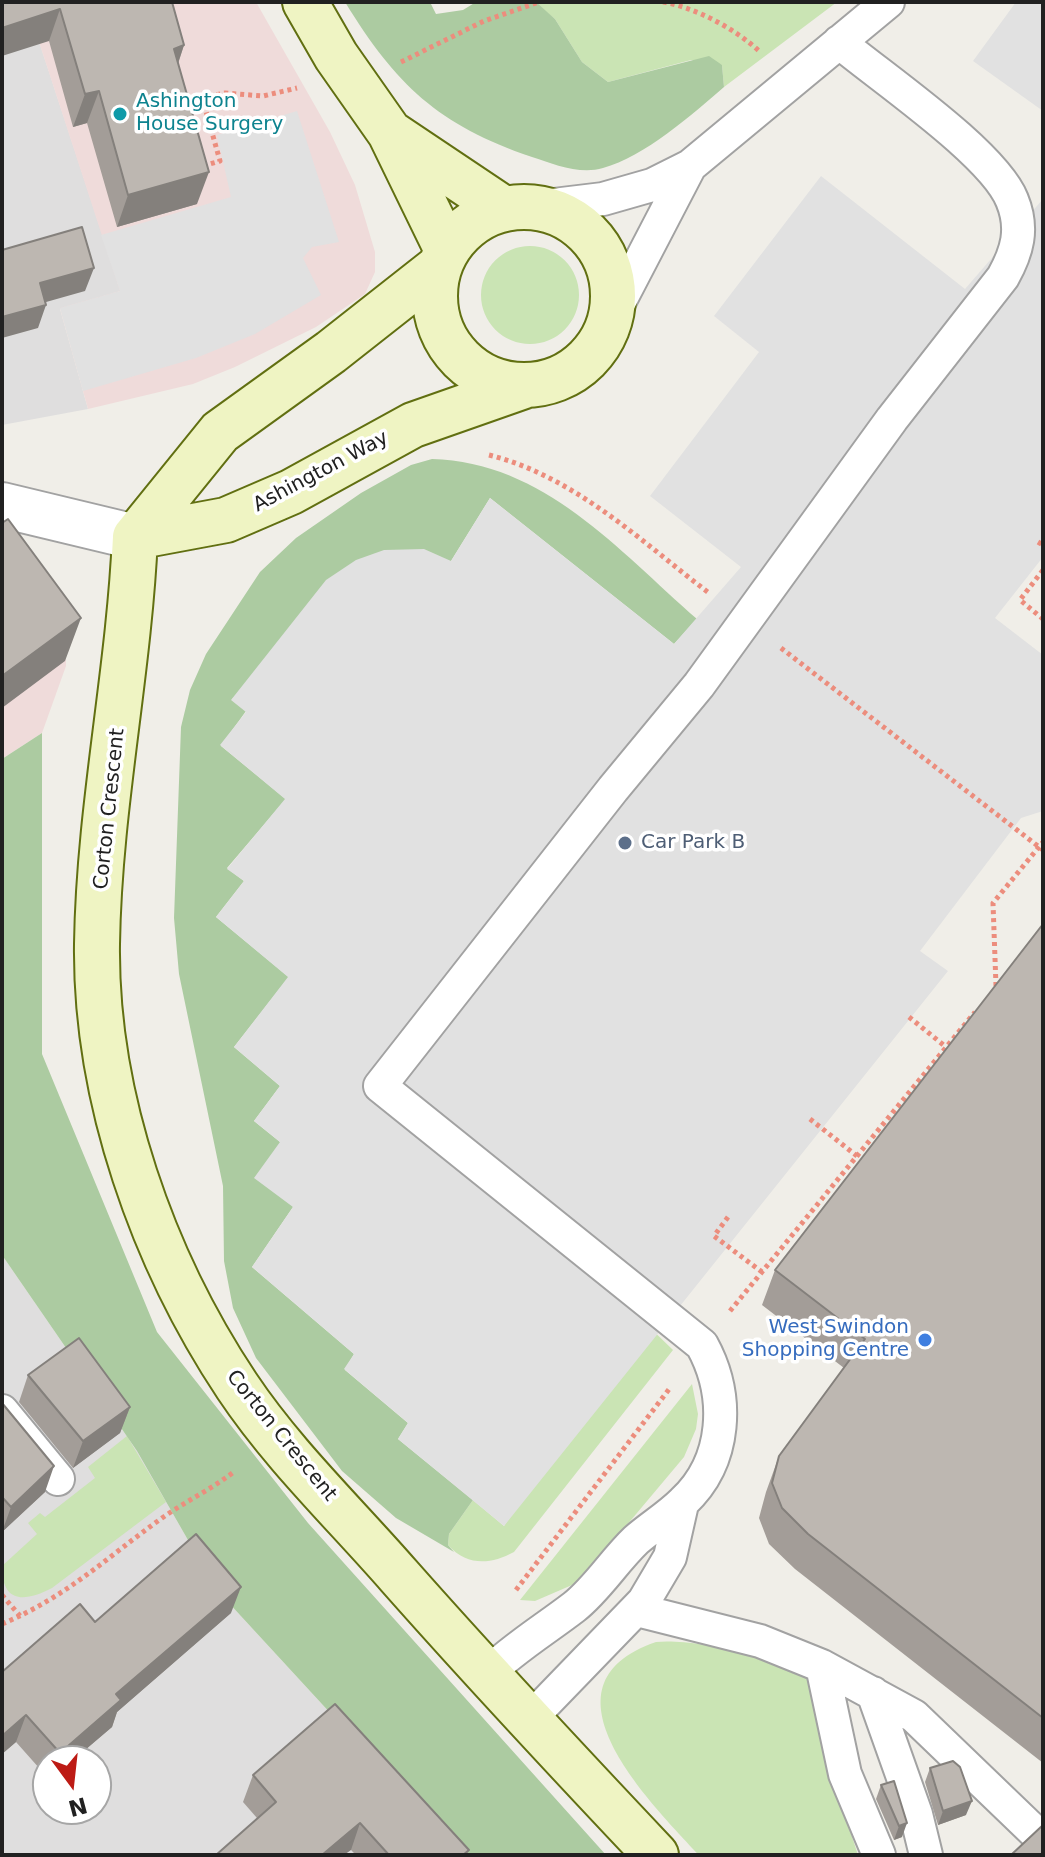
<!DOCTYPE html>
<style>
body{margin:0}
#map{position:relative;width:1045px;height:1857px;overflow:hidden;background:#f0eee8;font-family:"DejaVu Sans",sans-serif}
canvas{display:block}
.frame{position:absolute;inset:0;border:4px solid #212121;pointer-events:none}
.north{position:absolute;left:32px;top:1745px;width:80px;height:80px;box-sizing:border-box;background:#fff;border:2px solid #a6a6a6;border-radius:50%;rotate:165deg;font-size:22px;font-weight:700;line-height:32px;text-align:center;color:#212121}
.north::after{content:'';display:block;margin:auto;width:28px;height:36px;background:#bd1b15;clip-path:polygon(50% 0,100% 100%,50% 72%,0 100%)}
</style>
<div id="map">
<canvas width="1045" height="1857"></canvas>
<div class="frame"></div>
<div class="north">N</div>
</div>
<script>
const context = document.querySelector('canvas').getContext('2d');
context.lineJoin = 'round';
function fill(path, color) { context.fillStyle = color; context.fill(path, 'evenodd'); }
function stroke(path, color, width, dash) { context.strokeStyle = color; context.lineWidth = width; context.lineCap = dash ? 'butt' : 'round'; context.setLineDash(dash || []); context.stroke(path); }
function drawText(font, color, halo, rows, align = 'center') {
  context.font = font + ' "DejaVu Sans",sans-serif'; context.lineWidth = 7; context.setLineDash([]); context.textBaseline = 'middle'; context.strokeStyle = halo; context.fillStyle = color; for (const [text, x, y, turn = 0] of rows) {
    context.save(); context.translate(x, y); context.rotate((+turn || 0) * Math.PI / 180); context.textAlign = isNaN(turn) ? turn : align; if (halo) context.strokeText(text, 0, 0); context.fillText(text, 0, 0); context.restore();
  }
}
const residential = new Path2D(`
 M2 2 28 8 121 291 60 309 88 409 2 425Z
 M2 1255 137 1451 216 1589 461 1855H2ZM48 1761H96V1809H48Z`);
const commercial = new Path2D(`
 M51 2H256L330 132 355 185 375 252V272L365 294 316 327 235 367 193 384 88 409 60 308 120 291 28 8Z
 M2 545 66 648V666L42 733 2 759Z`);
const grass = new Path2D(`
 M534 2H837L724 87 722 65 691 60 608 82 582 62 555 19Z
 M481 295a49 49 0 1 1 98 0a49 49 0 1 1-98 0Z
 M640 1318 673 1350 514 1552C490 1565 467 1566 448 1545L449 1534 473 1500 504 1526Z
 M692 1384 698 1414 696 1429 684 1457 579 1582 535 1601 520 1600Z
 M127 1436 166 1502 52 1588C25 1602 2 1604 2 1566L37 1534 28 1523 40 1513 45 1517 95 1478 88 1467Z
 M656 1642C692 1638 786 1657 812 1683L829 1766 858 1855H699C652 1804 530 1685 656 1642Z`);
const forest = new Path2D(`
 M345 2H430L436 14 463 10 476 2H536L555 19 582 62 608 82 709 56 722 65 724 87C693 114 644 157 603 168 580 175 553 164 532 157 438 125 396 85 345 2Z
 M432 459C544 462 618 550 697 619L674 644 490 498 451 561 232 699 246 711 221 746 286 799 227 868 244 881 216 917 289 977 234 1047 280 1086 254 1121 280 1142 293 1207 252 1267 354 1354 345 1370 408 1423 398 1439 473 1500 449 1534 448 1545 454 1552 396 1518 342 1471 256 1358 233 1308 224 1261 223 1186 179 974 174 918 181 727 190 690 206 654 260 572 296 538 361 493 411 465Z
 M42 733V1054L157 1332 308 1523 606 1855H461L216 1589 137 1451 2 1255V759Z`);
const parking = new Path2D(`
 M1016 2H1043V111L973 61Z
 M297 111 339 242 312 247 303 258 321 295 255 334 196 358 83 391 60 308 120 291 101 235 231 197 217 135Z
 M821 176 965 289 1043 199V557L995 618 1043 655V811L1021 818 920 951 948 971 504 1526 398 1439 408 1423 344 1369 354 1354 252 1267 293 1207 254 1178 280 1142 254 1121 280 1086 234 1047 288 977 216 917 244 881 227 869 285 799 220 745 246 712 231 700 326 580 356 560 384 550 424 549 451 561 490 498 674 644 741 567 650 496 759 352 714 316Z`);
const path = new Path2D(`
 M663 2C696 8 734 28 759 51
 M401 62 484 21 539 2
 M202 97 220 161 203 166
 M185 101 225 93 263 96 297 88
 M489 455C574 476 642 542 709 593
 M1038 542 1043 545
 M1043 570 1020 600 1043 619
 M781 648 1043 850
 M996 986 993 903 1043 842
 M909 1017 946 1047
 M810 1119 857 1156
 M728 1217 714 1236 762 1272
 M730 1311 975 1012
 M516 1590 670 1388
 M2 1595 20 1616
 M2 1624C68 1596 106 1558 162 1518 186 1501 212 1489 235 1471`);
const lane = new Path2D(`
 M537 207 603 199 652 185 690 166 888 2
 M612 316 690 166
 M2 1411 58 1479
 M637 1610 760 1641 822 1666 914 1716 1043 1840
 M822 1666 845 1774 879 1855
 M487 1674C514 1648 544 1630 574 1607 597 1589 614 1561 636 1540 651 1527 669 1516 683 1502 727 1461 730 1396 702 1345L380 1086 613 789 699 685 892 419 1003 277C1017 252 1024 229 1012 200 993 153 882 78 839 42
 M873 1693 916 1814 926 1855
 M529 1720 644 1601 670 1557 682 1504`);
const street = new Path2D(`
 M2 505 135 537`);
const secondary = new Path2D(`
 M305 2 336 56 390 133 447 250
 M392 134 504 209
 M435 296a89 89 0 1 1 178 0a89 89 0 1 1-178 0Z
 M135 537C129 673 99 807 97 944 95 1097 153 1260 237 1386 283 1455 345 1514 399 1576 483 1671 569 1763 656 1855
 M135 537 226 520 291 492 413 425 527 385
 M135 537 220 432 331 352 439 267`);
const wall = new Path2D(`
 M2 2H172L184 45 178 64 197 204 117 227 87 123 73 127 49 41Z
 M1043 924V1763L795 1569 769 1544 759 1518 766 1492 779 1456 844 1368 762 1305 775 1270Z
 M28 1375 130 1407 120 1433 73 1468 19 1402Z
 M2 1403 45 1492 2 1532Z
 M231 1613 117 1712 112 1727 72 1761H48V1778L16 1742 2 1754V1672L95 1622Z
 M930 1768 966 1815 938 1825 925 1782Z
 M253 1775 469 1850 467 1855H356L351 1850 257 1818 243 1802Z
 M894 1781 902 1837 894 1840 876 1799 881 1785Z`);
const shadedWall = new Path2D(`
 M60 9 49 41 2 56V28Z
 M184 45 173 78 174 49Z
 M99 91 87 123 73 127 85 94Z
 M209 172 197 204 117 227 128 195Z
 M94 268 85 291 32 306 40 283Z
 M46 305 38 328 2 338V317Z
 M81 618 65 661 2 708V676Z
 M130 1407 120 1433 73 1468 83 1441Z
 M54 1466 45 1492 2 1532 11 1507Z
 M241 1587 231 1613 117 1712 112 1727 72 1761H57L60 1753 116 1694Z
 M26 1715 16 1742 2 1754V1736Z
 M972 1801 966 1815 938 1825 943 1811Z
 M360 1823 351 1850 344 1855H322Z
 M907 1823 902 1837 894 1840 899 1826Z`);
const building = new Path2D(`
 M2 2H172L184 45 174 49 209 172 128 195 99 91 85 94 60 9 2 28Z
 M82 227 94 268 40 283 46 305 2 317V250Z
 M8 519 81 618 2 676V523Z
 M1043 924V1718L808 1534 782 1508 772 1483 779 1456 865 1339 775 1270Z
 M79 1338 130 1407 83 1441 28 1375Z
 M2 1403 54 1466 11 1507 2 1497Z
 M196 1534 241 1587 116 1694 121 1700 60 1753 26 1715 2 1736V1672L80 1604 95 1622Z
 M335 1704 469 1850 463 1855H389L360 1823 322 1855H216L276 1802 253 1775Z
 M953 1761 960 1767 972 1801 943 1811 930 1768Z
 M894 1781 907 1823 899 1826 881 1785Z
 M1043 1825V1855H1011Z`);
const markers = [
 [120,114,8,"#0f9aa8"],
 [625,843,8,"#5c6f8a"],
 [925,1340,8,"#3f7fe0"]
];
const cultureNames = [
 ["Ashington",136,102],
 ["House Surgery",136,125]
];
const streetNames = [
 ["Ashington Way",321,472,-28],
 ["Corton Crescent",110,809,-84],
 ["Corton Crescent",281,1436,51]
];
const serviceNames = [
 ["Car Park B",641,843]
];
const shopNames = [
 ["West Swindon",909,1328],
 ["Shopping Centre",909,1351]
];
fill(residential, '#dfdede');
fill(commercial, '#efdbda');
fill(grass, '#cae4b4');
fill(forest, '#accba1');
fill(parking, '#e1e1e1');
stroke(lane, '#a2a2a2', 36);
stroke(street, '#a2a2a2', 48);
stroke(secondary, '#616f11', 48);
stroke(path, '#ec8d7d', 5, [4, 4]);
stroke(lane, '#fff', 32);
stroke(street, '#fff', 44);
stroke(secondary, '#eff4c3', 44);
fill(wall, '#a39d98');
fill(shadedWall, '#84807c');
fill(building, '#bdb7b1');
stroke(building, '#84807c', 2);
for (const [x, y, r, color] of markers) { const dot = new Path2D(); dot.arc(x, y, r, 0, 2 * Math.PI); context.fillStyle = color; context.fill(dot); stroke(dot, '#fff', 3); }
drawText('20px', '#0d838f', '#fff', cultureNames, 'left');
drawText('20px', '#212121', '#fff', streetNames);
drawText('20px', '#4e5e75', '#fff', serviceNames, 'left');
drawText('20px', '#366cbe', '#fff', shopNames, 'right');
</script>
